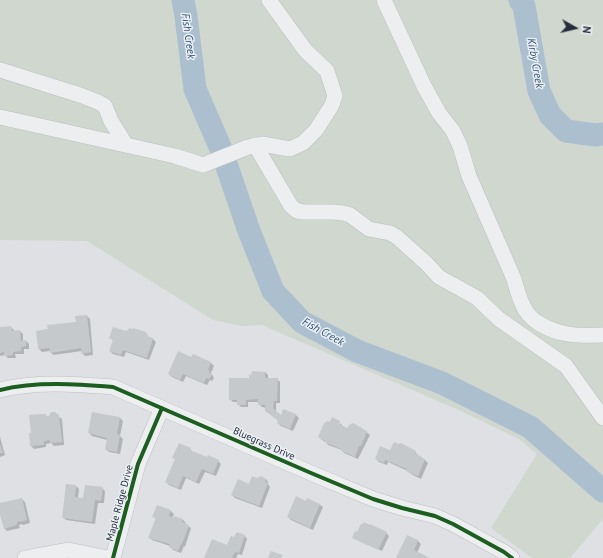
<!DOCTYPE html>
<style>
body{margin:0}
#map{position:relative;width:603px;height:558px;overflow:hidden;background:#dee0e3;font-family:"PT Sans",sans-serif}
canvas{display:block}
.north{position:absolute;left:555px;top:8px;width:40px;height:40px;-webkit-text-stroke:3px #ebeff4;paint-order:stroke;rotate:98deg;font-size:11px;font-weight:700;line-height:16px;text-align:center;color:#252f3c}
.north::after{content:'';display:block;margin:auto;width:14px;height:18px;background:#252f3c;clip-path:polygon(50% 0,100% 100%,50% 72%,0 100%)}
</style>
<div id="map">
<canvas width="603" height="558"></canvas>
<div class="north">N</div>
</div>
<script>
const context = document.querySelector('canvas').getContext('2d');
context.lineJoin = 'round';
function fill(path, color) { context.fillStyle = color; context.fill(path, 'evenodd'); }
function stroke(path, color, width, dash) { context.strokeStyle = color; context.lineWidth = width; context.lineCap = dash ? 'butt' : 'round'; context.setLineDash(dash || []); context.stroke(path); }
function drawText(font, color, halo, rows, align = 'center') {
  context.font = font + ' "PT Sans",sans-serif'; context.lineWidth = 3; context.setLineDash([]); context.textBaseline = 'middle'; context.strokeStyle = halo; context.fillStyle = color; for (const [text, x, y, turn = 0] of rows) {
    context.save(); context.translate(x, y); context.rotate((+turn || 0) * Math.PI / 180); context.textAlign = isNaN(turn) ? turn : align; if (halo) context.strokeText(text, 0, 0); context.fillText(text, 0, 0); context.restore();
  }
}
const green = new Path2D(`
 M0 0H603V519L570 558H532L491 528 537 454 519 439 461 411 262 325 242 326 213 320 87 241 0 240Z`);
const shadow = new Path2D(`
 M87 316 90 319 93 355 85 356 82 353V351L53 355 51 352 50 351 42 352 39 349Z
 M11 327 14 330V332L20 331 23 334V341H26L29 344V349H24V354H15L16 358H8L5 355 0 356V328Z
 M127 333H146L149 338 153 339 156 342 149 360 126 352 124 357 113 354 110 351 114 341 110 338Z
 M193 355 211 363 214 366 211 373 214 378 212 381 210 380 207 385 186 376 183 382 172 377 169 374 192 358Z
 M265 372 268 375V379H277L280 382V403H276V412L281 416 284 410 296 415 299 418 293 431 281 426 278 423 279 421 266 411V408L262 407 259 404V402H248V407H241L238 404V402H233L230 399 250 379Z
 M92 413 120 418 123 421 120 436 123 439 120 454 109 452 106 449 107 440 92 436 89 433Z
 M46 415 47 417 58 416 62 419 64 445 54 446 51 443 46 444V447L34 449 31 446 32 434Z
 M340 423 342 425V427L348 430 360 427 370 435 358 459 344 453 342 450 328 445 326 442 322 440 319 437 338 429Z
 M0 437 5 455 0 457Z
 M190 449 193 452 208 458 218 461 221 464 216 476 205 472 199 484 186 478 181 490 169 485 166 482 176 460 174 458Z
 M391 451 415 452 418 455V456L421 457 425 460 428 463 421 479 411 474 408 471 388 462 387 465 379 462 376 459Z
 M266 479 268 482V484L270 487 262 508 235 498 232 495 250 485Z
 M76 486 79 489 78 498 84 499 102 488 105 491 104 503H98L95 524 66 520 63 517Z
 M22 499 25 502 30 523 23 525 22 524 19 525 20 528 7 531 4 528 0 511V504Z
 M308 499 320 505 323 507 313 530 291 520 288 517 307 502Z
 M171 511 174 514 172 518 174 519 175 517 183 520 186 523 185 524 191 528 185 547 184 546 181 553 173 550 170 546 152 540 149 537 156 519 153 516Z
 M357 533H386L389 536 382 551 355 538Z
 M245 536 247 539 242 555 238 554 236 558H205L227 546 235 539Z
 M408 536 418 541 421 544 417 553 428 558H397Z`);
const river = new Path2D(`
 M183 0 186 16 195 89 221 149 249 231 273 291 302 322 357 351 442 383 530 427 603 491
 M520 0 524 6 539 91 550 115 566 131 595 135 603 134`);
const building = new Path2D(`
 M87 315 91 352 81 354V348L50 353 49 348 38 349 36 331 48 329 47 325 76 322 75 316Z
 M11 326 12 331 20 330 21 341 26 340V346L21 347V351L13 352V355L4 356V352L0 353V327Z
 M113 327 126 331 130 328 133 329V328L146 332 147 336 153 338 147 358 123 350 121 355 109 351 113 340 109 338Z
 M178 351 191 357 193 354 211 362 208 370 210 371 209 373 212 374 209 379 206 378 204 383 183 374 180 380 168 374Z
 M252 371 265 372V378H278L277 401H274L273 408 281 415 283 409 296 414 290 429 277 423 278 421 267 411H265V405H258V399L246 400V405H237V400H229V378H249V374L251 375Z
 M51 412H55L59 415 62 442 50 443V440L44 441V445L30 446 29 433H31L29 415 41 414H46V416H49Z
 M92 412 120 417 117 434 120 435 117 452 105 450 107 438 88 433Z
 M332 417 340 421 339 424 347 428 349 425 353 423 360 427V428L367 431 361 446H359L355 457 340 450 341 449 324 442 325 441 318 437 324 423 328 421 330 422Z
 M394 442 399 444 401 443 416 451 415 454 421 456 422 458 425 459 418 476 407 472V469L385 460 384 463 375 459 380 446 390 450Z
 M179 443 191 448 190 450 207 457 208 455 219 460 213 474 202 469 196 482 183 476 178 488 165 482 175 459 172 458Z
 M0 444 3 453H0Z
 M252 476 257 478 261 476 266 479 265 482 268 483 259 506 231 495 238 479 249 484Z
 M66 484 76 485 75 497 83 498 85 485 103 487 101 501 95 500 92 522 62 518Z
 M296 496 306 501 307 498 320 504 310 528 287 517Z
 M22 498 27 520 20 522 19 521 17 522V525L4 529 0 515V503Z
 M157 505 171 510 169 516 173 518 174 516 183 519 182 522 189 525 182 544H181L178 551 169 547 170 544 148 538 156 518 152 517Z
 M364 522 370 525V524L387 532 378 550 352 538 355 531 357 532 361 524H363Z
 M237 532 245 535 239 553 235 552 232 558H204L212 539 227 545 231 536 234 537Z
 M407 535 418 540 414 550 428 557 427 558H396Z
 M271 551 283 555 281 558H268Z`);
const minor = new Path2D(`
 M384 0 424 86 439 113 453 131 460 146 469 176 514 279C517 290 520 302 526 311 529 316 535 321 540 324 560 336 580 336 603 335
 M0 70 80 95 98 102 105 106 111 121 126 145
 M0 117 175 156 203 165 248 147 262 144 290 149 303 143 316 130 332 105 335 96 327 71 305 50 269 0
 M255 145 291 206 297 211 304 212H333L343 213 350 215 369 229 390 233 397 237 427 264 439 277 477 298 499 319 566 366 603 418
 M0 390C36 381 77 384 113 387L311 473 373 499 402 508 435 516 453 524 504 552 512 558
 M25 558 68 550 108 558
 M113 558 138 464 162 408`);
const cycleway = new Path2D(`
 M0 390C36 381 77 384 113 387L311 473 373 499 402 508 435 516 453 524 504 552 512 558
 M113 558 138 464 162 408`);
const streetNames = [
 ["Bluegrass Drive",264,444,24],
 ["Maple Ridge Drive",120,503,-75]
];
const waterNames = [
 ["Fish Creek",188,36,82],
 ["Kirby Creek",535,63,80],
 ["Fish Creek",323,332,29]
];
fill(green, '#cfd7ce');
fill(shadow, '#0003');
stroke(river, '#abbfcf', 23);
fill(building, '#c6c9cc');
stroke(minor, '#bcbec1', 16);
stroke(minor, '#edeef0', 15);
stroke(cycleway, '#1b5e20', 4);
drawText('10px', '#252f3c', '#ebeff4', streetNames);
drawText('italic 11px', '#2f5170', '#ebeff4', waterNames);
</script>
